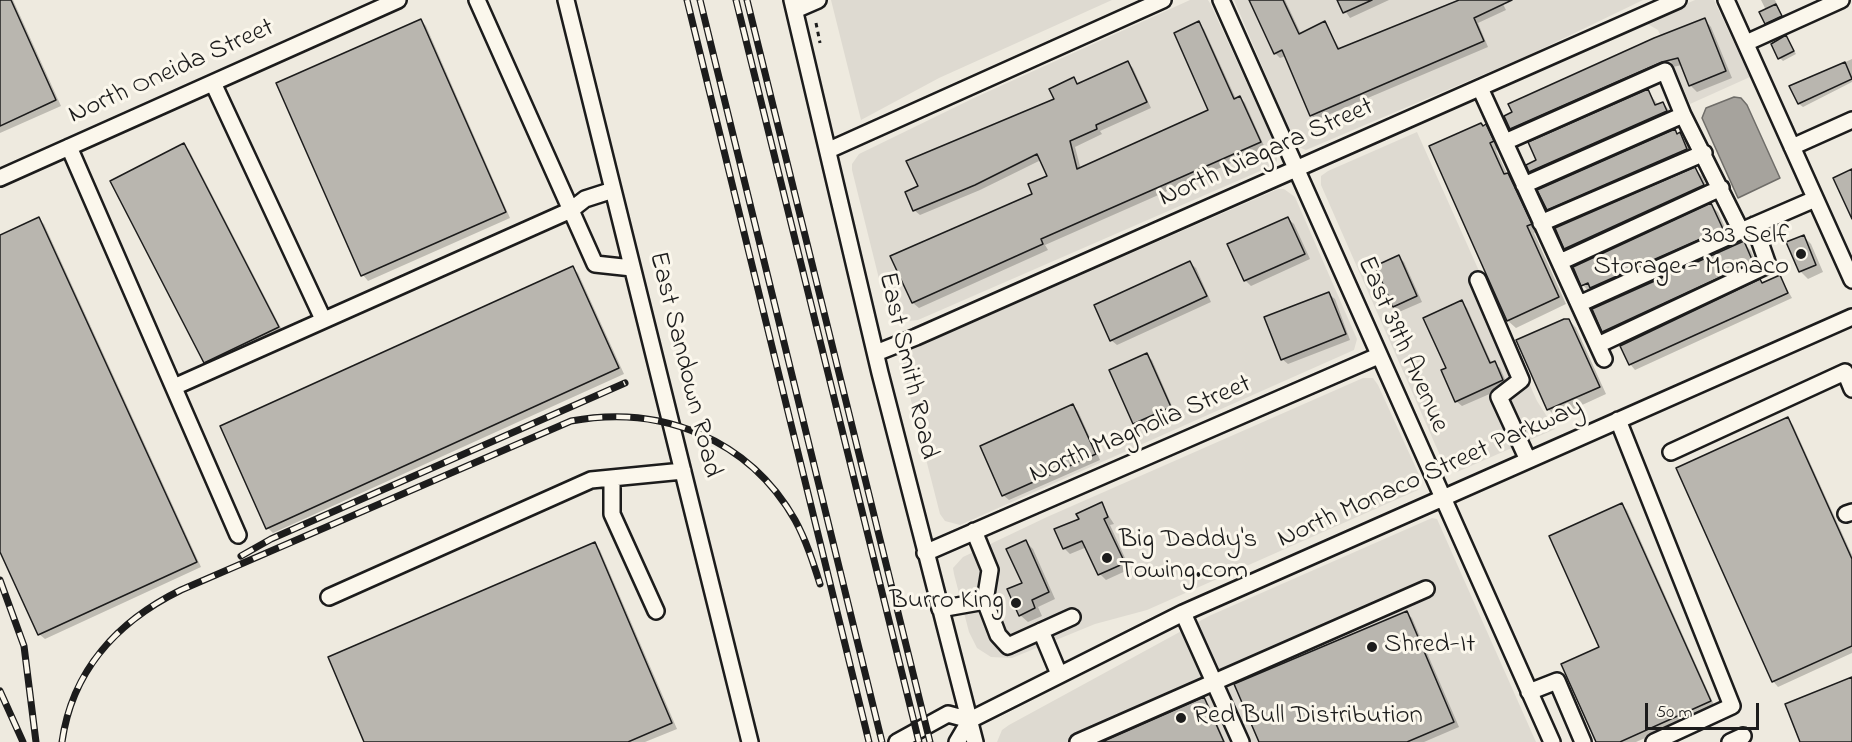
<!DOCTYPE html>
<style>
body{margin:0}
#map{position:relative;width:1852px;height:742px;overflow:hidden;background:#eeeadf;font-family:"Indie Flower",sans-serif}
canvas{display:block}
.scale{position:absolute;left:1645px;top:703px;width:114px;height:27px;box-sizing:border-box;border:3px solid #1c1c1c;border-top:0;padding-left:8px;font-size:18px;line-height:21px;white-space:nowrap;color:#1c1c1c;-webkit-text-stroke:4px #fbf7ec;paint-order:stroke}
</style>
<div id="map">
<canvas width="1852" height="742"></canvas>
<div class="scale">50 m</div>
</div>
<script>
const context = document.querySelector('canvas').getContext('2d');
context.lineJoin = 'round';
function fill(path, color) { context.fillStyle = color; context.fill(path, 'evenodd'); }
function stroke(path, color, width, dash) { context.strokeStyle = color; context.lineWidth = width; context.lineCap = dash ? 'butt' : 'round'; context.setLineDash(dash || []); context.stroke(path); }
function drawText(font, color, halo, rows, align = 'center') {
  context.font = font + ' "Indie Flower",sans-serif'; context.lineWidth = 6; context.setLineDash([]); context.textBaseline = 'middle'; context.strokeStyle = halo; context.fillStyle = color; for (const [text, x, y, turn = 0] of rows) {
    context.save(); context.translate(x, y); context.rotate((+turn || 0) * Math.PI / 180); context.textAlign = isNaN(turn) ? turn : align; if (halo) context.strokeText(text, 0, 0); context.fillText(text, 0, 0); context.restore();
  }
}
const built = new Path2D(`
 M831 0H1112L939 78 861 120Z
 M1190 0H1208L1211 5 1277 149V161L1267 168 918 320 900 322 891 317 887 311 852 170V164L859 154 974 98Z
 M1234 0H1643L1527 56 1306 150 1296 146Z
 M1695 0H1714L1750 77 1690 104 1658 30 1644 22Z
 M1417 132 1537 401 1555 429 1457 472 1446 469 1321 185V176L1328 171Z
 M1278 189H1284L1295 197 1357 339 1354 350 960 525 945 521 940 514 902 365 910 350Z
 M1363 378H1373L1378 385 1421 479 1418 490 1147 610 1095 624 1012 658 991 657 977 648 969 632 954 574 953 568 963 557 1047 517Z
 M1432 518 1437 519 1536 742H997L1002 730 1009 725 1209 616Z`);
const water = new Path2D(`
 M1734 97 1741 98 1747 105 1780 178 1738 198 1702 118 1706 108Z`);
const shadow = new Path2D(`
 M0 0H13L61 106 0 133Z
 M1257 0H1285L1301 34 1324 23 1340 49 1461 0H1501L1506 10 1478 23 1488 47 1316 120 1311 115 1286 56 1280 58 1275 53Z
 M1338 0H1389L1350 18Z
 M1761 0H1775L1784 19 1770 26 1766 23V10Z
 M421 20 426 26 510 218 368 281 363 275Z
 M1705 20 1711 27 1732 78 1697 92 1690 85 1682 65 1668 68 1518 135 1511 128Z
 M1198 23 1204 29 1236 99 1240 97 1245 103 1265 148 1045 245 1048 250 919 308 913 303 892 257 1034 195 1049 177 1041 160 980 190 920 215 914 210 920 187 1056 100 1074 79 1079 85 1128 63 1133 68 1151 108 1100 131 1102 134 1075 147 1081 170 1210 111Z
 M1786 37 1796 54 1783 61 1780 58Z
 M1852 59V82L1803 107 1799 104 1791 87Z
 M1648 91 1658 105 1663 103 1670 111 1674 119 1538 179 1530 171Z
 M1486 126 1493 133 1500 149 1496 150 1507 174 1515 182 1538 232 1534 233 1566 304 1516 328 1508 321 1431 147Z
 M1675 131 1687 141 1694 157 1555 216 1548 209Z
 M184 145 189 150 283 332 210 368 205 362Z
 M1695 169 1702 176 1710 193 1573 256 1566 248 1557 229Z
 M1711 205 1718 212 1729 236 1590 293 1583 285 1575 268Z
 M38 219 44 224 201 567 45 639 39 634 0 548V236Z
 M1288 219 1294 224 1310 259 1251 286 1245 280Z
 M1803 236 1811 244 1823 272 1808 279 1800 271 1788 243Z
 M1744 243 1751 251 1759 269 1611 339 1604 331 1594 310Z
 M1399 257 1404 262 1422 302 1399 312 1394 306Z
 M1190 263 1196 268 1211 302 1117 345 1111 340Z
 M573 268 578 273 624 374 273 533 268 528Z
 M1780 277 1792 298 1635 370 1630 364Z
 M1329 294 1335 299 1350 340 1288 364 1282 359Z
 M1462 302 1467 308 1492 364 1500 368 1508 386 1462 406 1456 401 1448 369Z
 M1569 320 1576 328 1606 394 1556 417 1548 409Z
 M1146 355 1152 360 1175 413 1140 429 1134 423Z
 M1073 406 1078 411 1100 460 1009 500 1003 495Z
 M1788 419 1793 425 1852 555V653L1778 687 1773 681Z
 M1101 504 1114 524 1110 525 1130 569 1106 580 1100 574 1087 547 1070 554 1064 548Z
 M1622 505 1627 510 1715 707 1636 742H1597L1601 647Z
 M1026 542 1033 549 1055 599 1038 607 1042 616 1028 622 1020 615Z
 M594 544 600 550 677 729 645 742H366Z
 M1406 612 1412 618 1459 727 1424 742H1261Z
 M1203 699 1209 705 1225 742H1102Z`);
const building = new Path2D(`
 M0 0H11L56 100 0 126Z
 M1249 0H1283L1299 34 1325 21 1338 49 1459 0H1512L1474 18 1484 41 1310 116 1282 50 1274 54Z
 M1337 0H1372L1343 13Z
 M1776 4 1782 16 1765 24 1759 12Z
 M1705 18 1726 71 1689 86 1678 58 1662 62 1510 129 1504 116 1512 112 1508 104 1654 38Z
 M421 19 506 212 361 276 276 83Z
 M1199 21 1234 99 1240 96 1261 142 1041 239 1043 244 912 303 890 256 1032 194 1028 184 1047 176 1037 154 975 185 913 211 905 192 918 186 906 161 1054 99 1049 89 1074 77 1077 84 1128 61 1147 102 1096 125 1097 129 1070 141 1077 169 1208 110 1174 33Z
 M1786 35 1794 51 1778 59 1771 44Z
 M1845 62 1852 79 1798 104 1789 86Z
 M1648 89 1655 105 1663 102 1667 111 1529 172 1526 165 1536 160 1528 142Z
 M1481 123 1483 126 1486 124 1494 141 1490 143 1504 174 1508 173 1532 224 1527 226 1559 297 1507 321 1429 146Z
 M1675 129 1677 134 1680 132 1687 149 1547 210 1537 190Z
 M184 143 279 327 204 363 110 181Z
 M1695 167 1704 185 1564 249 1555 228Z
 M1852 169V219L1833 178Z
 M1711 203 1723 229 1590 288 1588 283 1581 286 1573 267Z
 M39 217 197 562 38 635 0 552V235Z
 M1288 217 1305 254 1244 281 1227 244Z
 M1804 235 1816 265 1799 272 1786 242Z
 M1744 241 1753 262 1602 332 1592 309Z
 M1399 255 1417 296 1393 307 1375 266Z
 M1190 261 1207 296 1110 341 1094 305Z
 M573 266 619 368 266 529 220 426Z
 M1780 275 1788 293 1629 365 1620 346 1760 279 1762 283Z
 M1329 292 1346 334 1281 360 1264 317Z
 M1462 300 1490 363 1495 361 1503 380 1455 402 1441 370 1446 368 1423 318Z
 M1564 319H1569L1600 387 1547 410 1516 340Z
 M1147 353 1171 407 1133 424 1109 370Z
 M1073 404 1096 454 1002 496 980 446Z
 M1788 417 1852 559V646L1772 682 1676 468Z
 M1102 502 1108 517 1104 519 1125 563 1098 575 1082 541 1063 549 1054 529 1079 519 1076 514Z
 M1622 503 1711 701 1620 742H1596L1561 664 1599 647 1549 536Z
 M1026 540 1049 592 1032 600 1035 608 1019 616 1007 589 1022 583 1006 549Z
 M595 542 672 723 628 742H364L328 657Z
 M1407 611 1454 722 1407 742H1259L1234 684Z
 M1852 677V742H1800L1785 704Z
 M1204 697 1224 742H1102Z`);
const path = new Path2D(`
 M816 23 820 43`);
const minor = new Path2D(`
 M477 0 595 264 632 268
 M566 0 750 742
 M792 0 880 373 975 742
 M1221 0 1552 742
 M1726 0 1852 280
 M795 10 818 0
 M1746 43 1841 0
 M213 83 323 319
 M1480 88 1604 359
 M1505 142 1665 71 1683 115 1741 231 1815 199
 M69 147 238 535
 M1792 147 1852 120
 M829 150 1163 0
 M0 178 398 0
 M1524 185 1683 115
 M1541 223 1704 153
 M1560 262 1721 188
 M1478 280 1521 380 1499 397 1528 460
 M1579 304 1741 231
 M1598 345 1768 265 1754 225
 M876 353 916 337 1678 0
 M174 387 571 210 585 199 613 190
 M1618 420 1732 706 1654 742
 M1671 452 1845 372 1852 389
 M612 478V514L656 611
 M1846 514 1852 512
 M974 531 990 570 985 601 998 635 1008 646 1072 617
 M925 553 1378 356
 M329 597 591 480 683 471
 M940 609 985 601
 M1183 613 1241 742
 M1041 631 1059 674
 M1529 692 1557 681 1583 742
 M970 720 1183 613 1852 317
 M897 742 948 714 970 720
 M957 742 970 720
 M1078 742 1426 589
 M1730 742 1743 736`);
const rail = new Path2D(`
 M687 0 869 742
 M700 0 882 742
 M736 0 919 742
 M747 0 930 742
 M241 556 271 539 625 383
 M0 580 24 646 36 742
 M0 691 23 742
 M62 742C72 670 118 621 181 590L571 421C661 404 749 439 795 520 806 540 813 562 820 584`);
const markers = [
 [1801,254,6,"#1c1c1c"],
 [1107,558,6,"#1c1c1c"],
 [1016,603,6,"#1c1c1c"],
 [1372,647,6,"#1c1c1c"],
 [1181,718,6,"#1c1c1c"]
];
const streetNames = [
 ["North Oneida Street",172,73,-24],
 ["North Niagara Street",1267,154,-24],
 ["East 39th Avenue",1401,345,66],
 ["East Sandown Road",683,365,76],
 ["East Smith Road",906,366,77],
 ["North Magnolia Street",1141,431,-23],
 ["North Monaco Street Parkway",1431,475,-24]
];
const poiNames = [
 ["303 Self",1789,238,"right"],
 ["Storage - Monaco",1789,269,"right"],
 ["Big Daddy's",1119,542],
 ["Towing.com",1119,573],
 ["Burro King",1004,603,"right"],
 ["Shred-It",1384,647],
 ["Red Bull Distribution",1193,718]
];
fill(built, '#dedad1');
fill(water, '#a6a39d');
stroke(water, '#6f6d69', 1.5);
fill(shadow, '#0003');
fill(building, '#b9b6af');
stroke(building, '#1c1c1c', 1.5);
stroke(minor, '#1c1c1c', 20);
stroke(path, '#1c1c1c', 3, [4.5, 4.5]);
stroke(minor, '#fbf7ec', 15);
stroke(rail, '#1c1c1c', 7);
stroke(rail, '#fbf7ec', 4.5, [14]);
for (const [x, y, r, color] of markers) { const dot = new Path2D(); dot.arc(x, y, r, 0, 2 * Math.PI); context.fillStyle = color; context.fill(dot); stroke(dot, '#fbf7ec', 2); }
drawText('27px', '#1c1c1c', '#fbf7ec', streetNames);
drawText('27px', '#1c1c1c', '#fbf7ec', poiNames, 'left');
</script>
